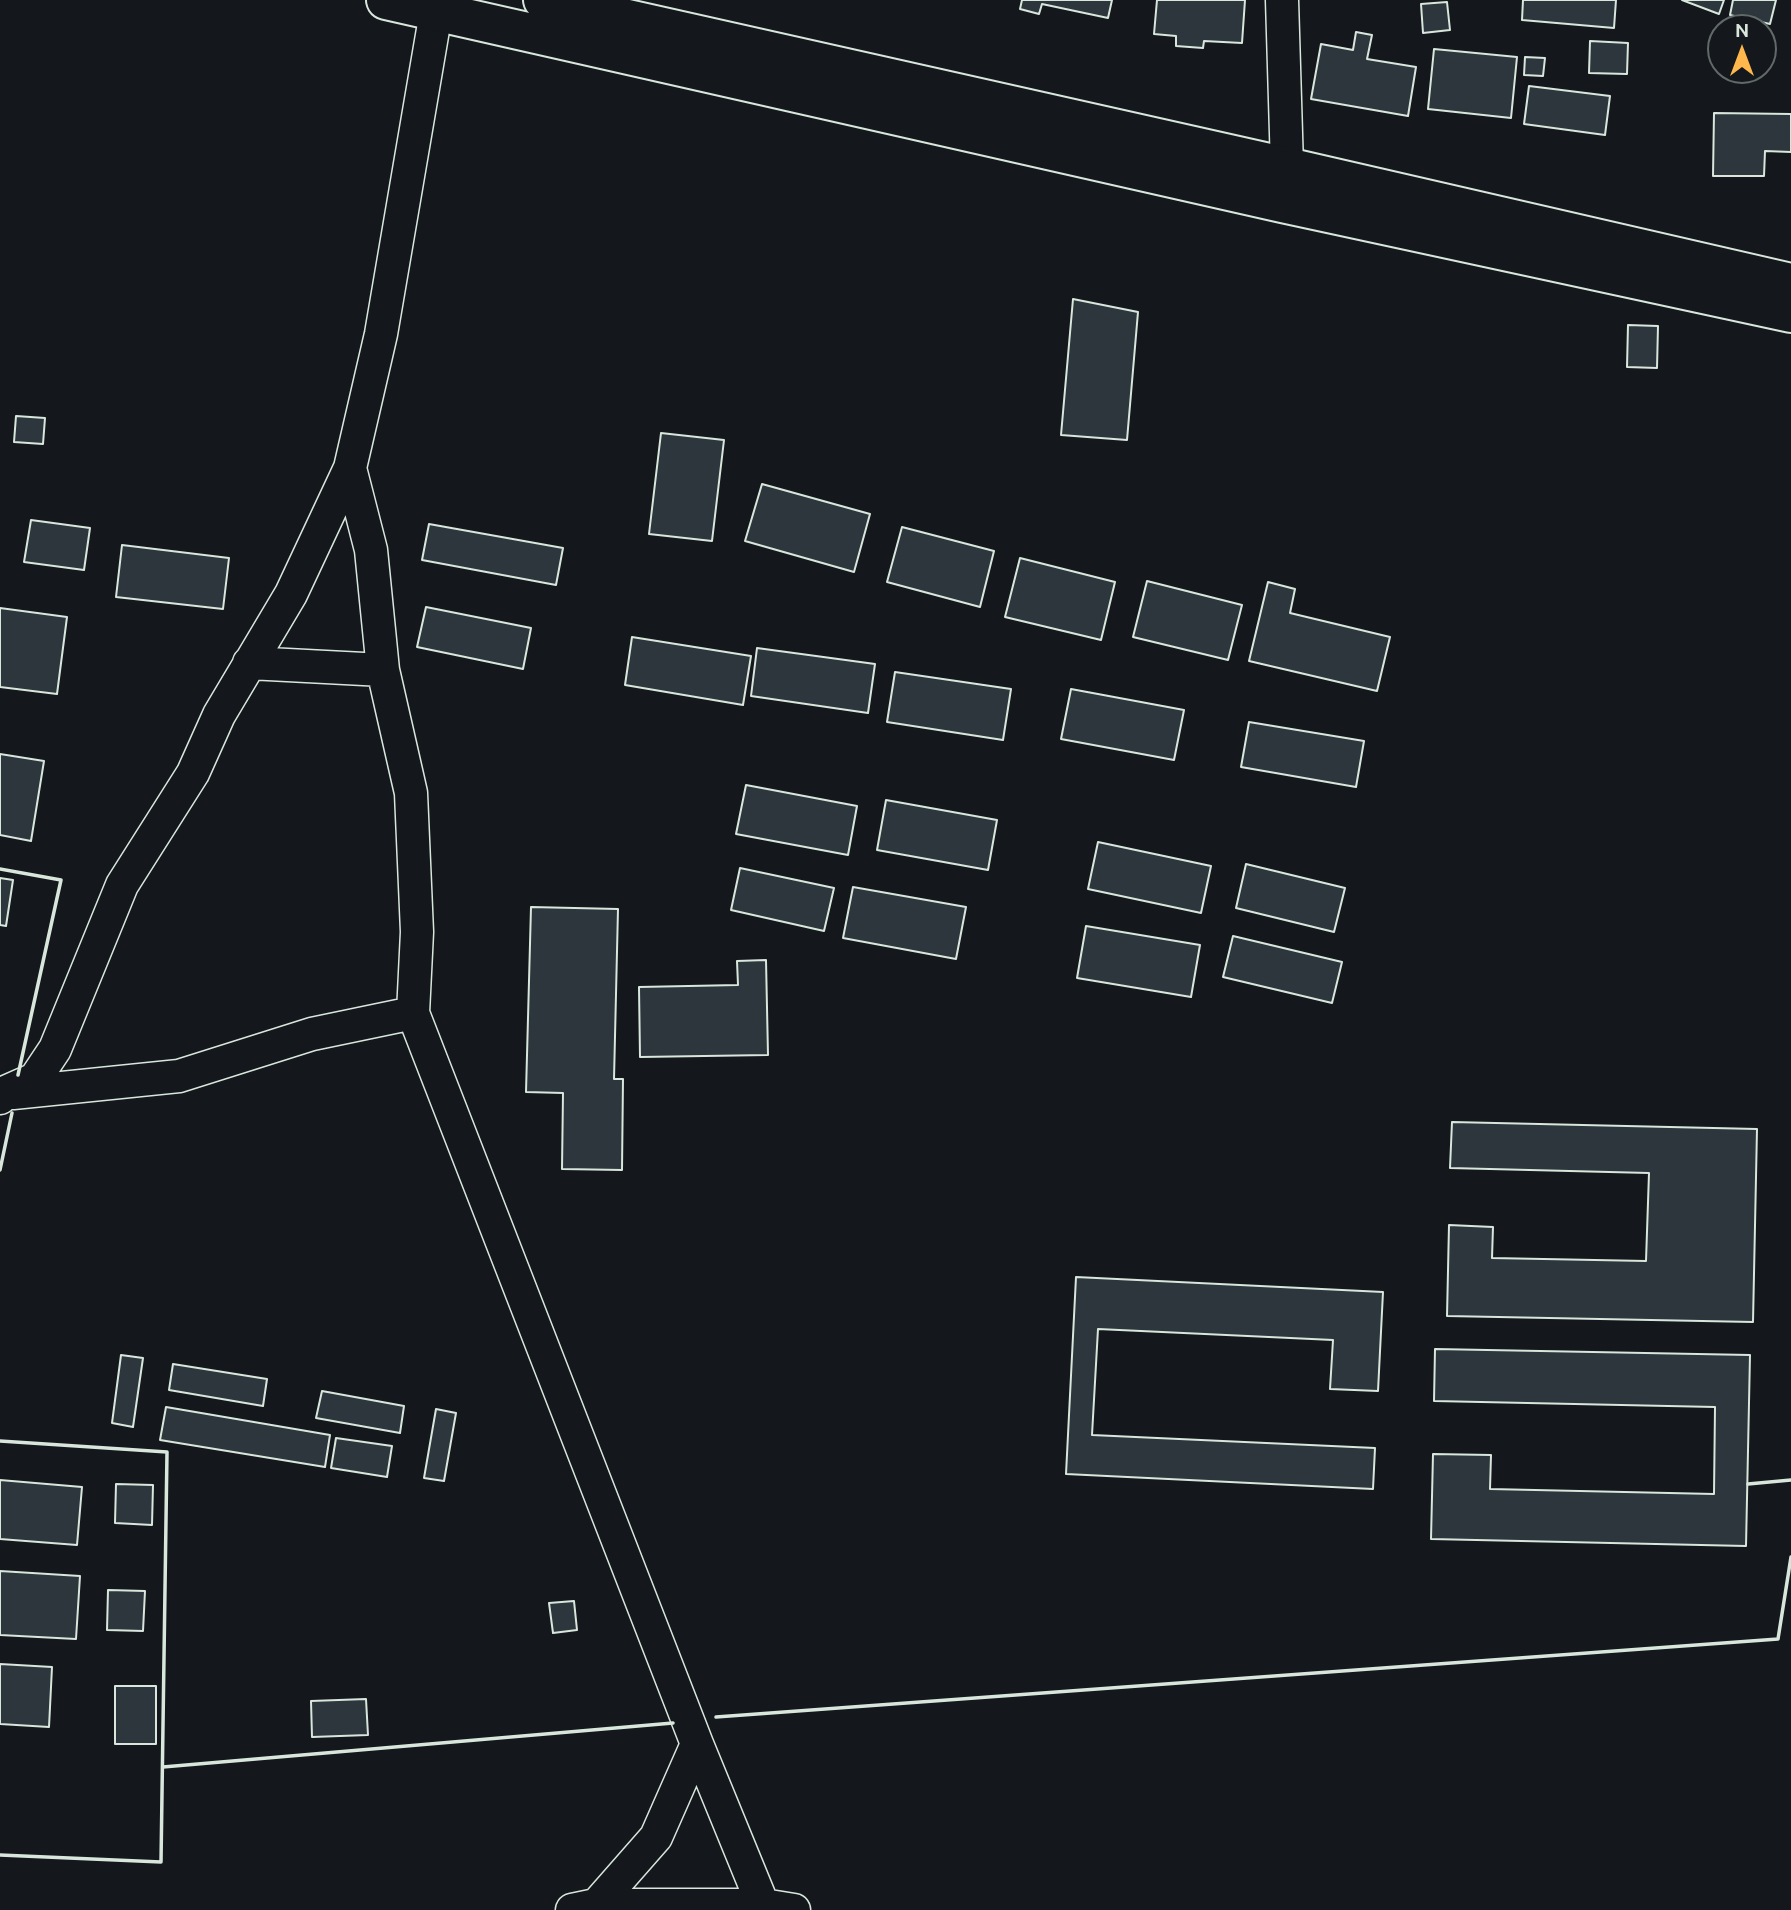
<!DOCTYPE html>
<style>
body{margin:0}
#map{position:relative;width:1791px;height:1910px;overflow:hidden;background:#14181c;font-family:Ubuntu,sans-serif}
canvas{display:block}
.north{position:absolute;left:1707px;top:14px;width:70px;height:70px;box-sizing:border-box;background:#14181c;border:2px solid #626a69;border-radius:50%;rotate:0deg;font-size:19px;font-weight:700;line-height:28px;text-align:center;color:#d8e6dc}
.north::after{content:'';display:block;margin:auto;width:24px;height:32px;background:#ffb74d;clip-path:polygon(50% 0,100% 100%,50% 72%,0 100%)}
</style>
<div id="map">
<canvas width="1791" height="1910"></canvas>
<div class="north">N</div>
</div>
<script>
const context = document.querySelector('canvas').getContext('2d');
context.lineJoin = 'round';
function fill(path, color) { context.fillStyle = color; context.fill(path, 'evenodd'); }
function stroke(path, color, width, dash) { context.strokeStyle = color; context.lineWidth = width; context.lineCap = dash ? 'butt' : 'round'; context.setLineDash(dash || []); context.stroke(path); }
const building = new Path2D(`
 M1022 0H1112L1108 18 1042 4 1039 14 1020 9Z
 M1157 0H1245L1242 43 1204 41 1203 48 1176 46V36L1154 34Z
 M1523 0H1616L1614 28 1522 20Z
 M1682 0H1724L1719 14Z
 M1733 0H1776L1770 24 1730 15Z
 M1447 2 1450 30 1423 33 1421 4Z
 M1356 32 1372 35 1367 59 1416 67 1408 116 1311 99 1321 44 1353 50Z
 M1590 41 1628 43 1627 74 1589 73Z
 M1434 49 1517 57 1511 118 1428 109Z
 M1525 57 1545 58 1543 76 1524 75Z
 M1529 86 1610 96 1605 135 1524 124Z
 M1714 113 1791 114V152L1765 151 1764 176H1713Z
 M1073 299 1138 312 1127 440 1061 435Z
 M1628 325 1658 326 1657 368 1627 367Z
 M16 416 45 418 43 444 14 442Z
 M661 433 724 440 712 541 649 534Z
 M762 484 870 514 854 572 745 541Z
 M31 520 90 528 84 570 24 562Z
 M429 524 563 548 556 585 422 560Z
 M902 527 994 551 980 607 887 582Z
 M122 545 229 558 223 609 116 597Z
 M1020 558 1115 582 1101 640 1005 617Z
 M1147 581 1242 605 1228 660 1133 637Z
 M1268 582 1295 589 1290 613 1390 637 1377 691 1249 661Z
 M426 607 531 628 523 669 417 647Z
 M0 608 67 617 57 694 0 687Z
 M632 637 751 656 743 705 625 685Z
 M757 648 875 664 868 713 751 696Z
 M895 672 1011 689 1003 740 887 722Z
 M1071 689 1184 710 1174 760 1061 739Z
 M1249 722 1364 741 1356 787 1241 767Z
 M0 754 44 761 31 841 0 835Z
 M746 785 857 806 848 855 736 834Z
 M886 800 997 820 988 870 877 850Z
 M1098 842 1211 866 1201 913 1088 889Z
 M1246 864 1345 888 1334 932 1236 908Z
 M740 868 834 888 824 931 731 910Z
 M0 878 13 880 6 926 0 925Z
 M853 887 966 907 956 959 843 938Z
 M531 907 618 909 614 1079H623L622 1170 562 1169 563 1093 526 1092Z
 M1086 926 1200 945 1191 997 1077 978Z
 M1233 936 1342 962 1332 1003 1223 977Z
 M766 960 768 1055 640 1057 639 987 738 985 737 961Z
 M1452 1122 1757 1129 1753 1322 1447 1316 1449 1225 1493 1227 1492 1258 1646 1261 1649 1173 1450 1168Z
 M1076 1277 1383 1292 1378 1391 1330 1389 1333 1340 1098 1329 1092 1435 1375 1448 1373 1489 1066 1474Z
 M1435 1349 1750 1355 1746 1546 1431 1539 1433 1454 1491 1455 1490 1489 1714 1494 1715 1407 1434 1401Z
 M121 1355 143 1358 133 1427 112 1423Z
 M173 1364 267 1379 263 1406 169 1390Z
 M322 1391 404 1406 400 1433 316 1418Z
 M166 1407 330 1435 325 1467 160 1440Z
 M436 1409 456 1413 444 1481 424 1478Z
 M336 1438 392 1446 387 1477 331 1468Z
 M0 1480 82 1487 77 1545 0 1539Z
 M116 1484 153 1485 152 1525 115 1523Z
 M0 1571 80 1576 76 1639 0 1635Z
 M108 1590 145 1591 143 1631 107 1630Z
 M574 1601 577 1630 553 1633 549 1603Z
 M0 1664 52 1667 49 1727 0 1724Z
 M115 1686H156V1744H115Z
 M366 1699 368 1735 312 1737 311 1701Z`);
const minor = new Path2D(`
 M1282 0 1287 167
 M350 468 371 550 383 670 411 793 417 932 413 1013 697 1744 765 1910
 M249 663 383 670
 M13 1093 179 1076 312 1034 413 1013
 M0 1098 1 1094 35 1079 55 1049 122 885 193 773 219 715 291 594 350 468 381 334 436 12
 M572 1910 596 1905H763L794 1910
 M592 1910 656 1837 697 1744`);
const primary = new Path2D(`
 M386 0 1282 203 1791 313
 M543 0 1287 167 1791 283`);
const wall = new Path2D(`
 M0 869 61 880 18 1075
 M0 1170 12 1113
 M0 1441 167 1452 161 1862 0 1855
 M1748 1484 1791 1480
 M716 1717 1778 1639 1791 1557
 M163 1767 673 1723`);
fill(building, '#2c363c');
stroke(building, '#d8e6dc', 2);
stroke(minor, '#d8e6dc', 35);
stroke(primary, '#d8e6dc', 42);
stroke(minor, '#14181c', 32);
stroke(primary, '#14181c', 38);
stroke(wall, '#d8e6dc', 3.5);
</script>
